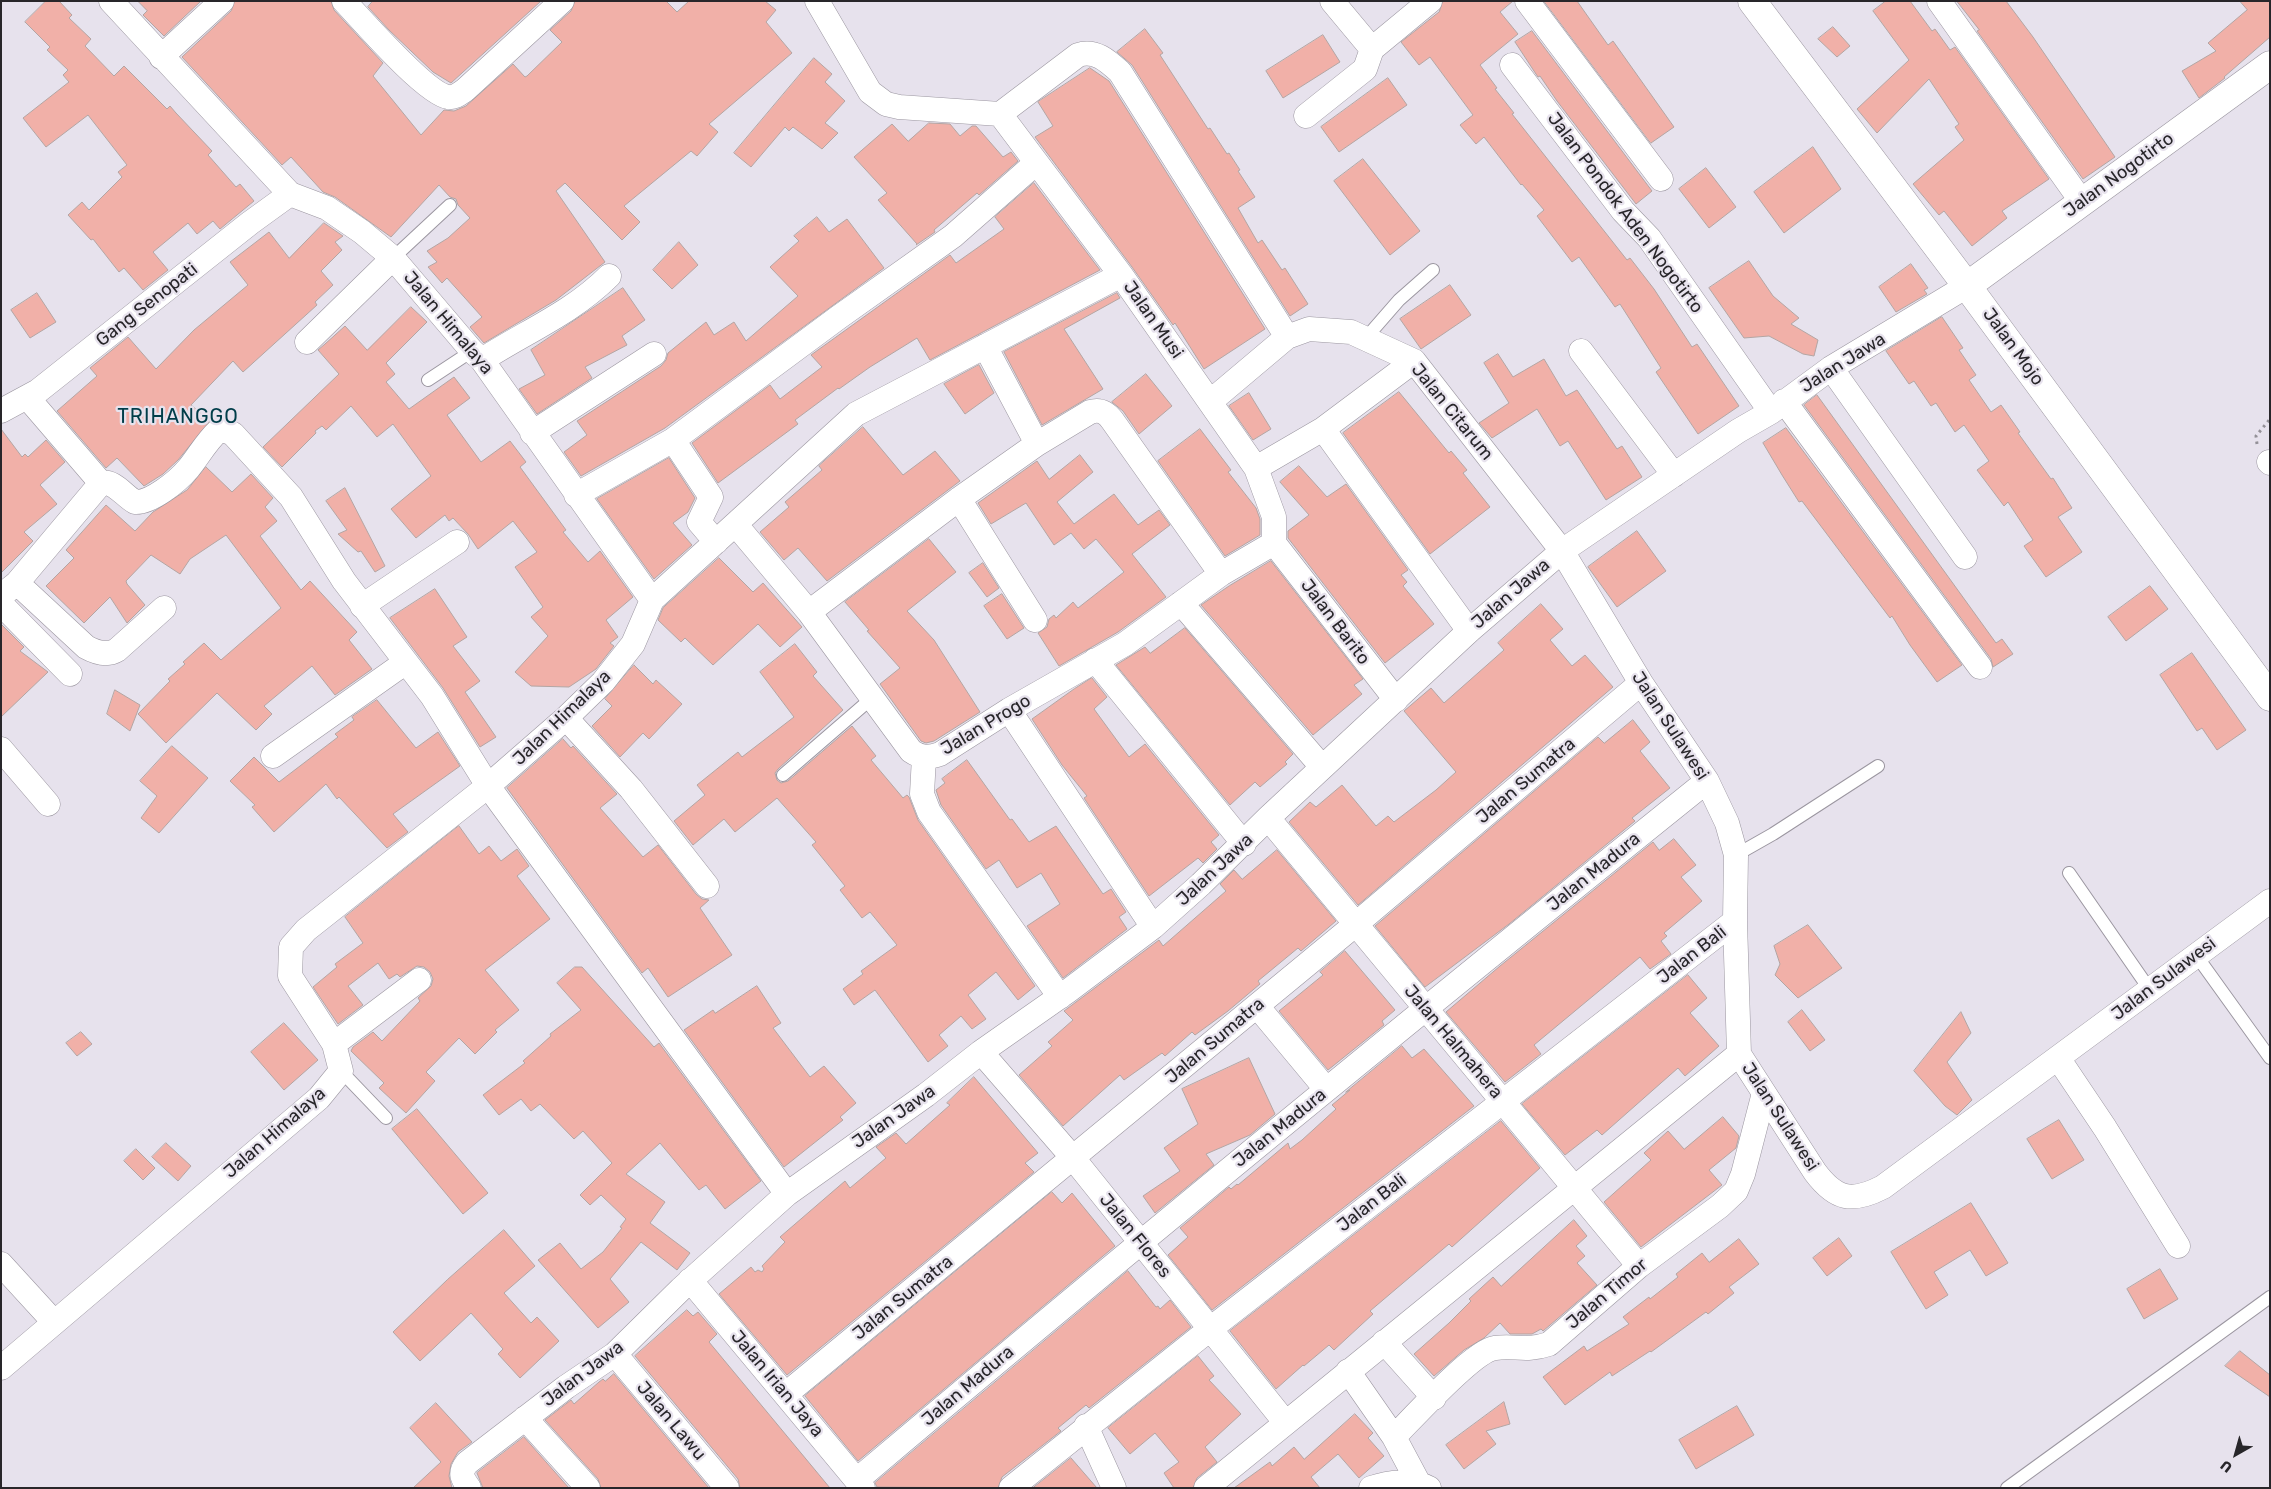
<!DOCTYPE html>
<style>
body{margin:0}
#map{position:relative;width:2271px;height:1489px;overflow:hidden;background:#e7e2ed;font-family:Rubik,sans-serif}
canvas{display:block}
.frame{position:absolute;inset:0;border:2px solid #28262a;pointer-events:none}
.north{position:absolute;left:2211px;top:1429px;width:50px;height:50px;-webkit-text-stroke:4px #e7e2ed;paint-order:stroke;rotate:218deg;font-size:14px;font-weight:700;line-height:20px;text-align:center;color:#28262a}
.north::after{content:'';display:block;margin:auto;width:18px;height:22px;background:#28262a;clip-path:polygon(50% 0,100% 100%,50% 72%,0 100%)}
</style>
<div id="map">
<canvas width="2271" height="1489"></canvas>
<div class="frame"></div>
<div class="north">U</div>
</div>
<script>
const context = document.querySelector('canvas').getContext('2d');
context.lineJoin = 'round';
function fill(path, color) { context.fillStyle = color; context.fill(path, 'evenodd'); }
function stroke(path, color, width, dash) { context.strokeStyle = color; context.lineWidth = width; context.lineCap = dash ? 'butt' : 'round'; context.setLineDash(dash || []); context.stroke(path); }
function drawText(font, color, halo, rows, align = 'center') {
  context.font = font + ' Rubik,sans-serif'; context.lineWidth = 4.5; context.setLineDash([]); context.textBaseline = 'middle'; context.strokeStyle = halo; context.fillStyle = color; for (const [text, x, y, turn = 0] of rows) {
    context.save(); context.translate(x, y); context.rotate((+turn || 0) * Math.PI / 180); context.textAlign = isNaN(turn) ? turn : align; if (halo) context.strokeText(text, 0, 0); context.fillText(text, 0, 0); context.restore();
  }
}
const building = new Path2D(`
 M46 1H59L72 15 69 18 91 39 85 46 114 76 124 66 167 109 170 106 176 113 212 151 208 155 236 187 240 184 254 201 220 229 213 221 197 234 188 223 153 252 168 270 143 290 124 268 119 272 93 239 91 240 68 215 82 202 89 210 122 177 118 172 127 165 88 115 46 147 23 118 69 82 63 75 68 70 47 50 50 47 25 22Z
 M138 1H201L164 36 143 15 147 11Z
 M235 1H331L334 10 383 63 373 76 421 135 444 110 454 111 466 106 513 64 525 77 527 76 562 42 550 30 571 11 575 1H666L677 12 689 1H765L776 10 766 22 792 53 709 124 718 132 697 156 691 151 624 206 640 222 622 240 565 183 556 191 605 262 556 300 484 343 470 327 482 317 447 278 442 283 428 267 437 262 427 251 448 238 470 218 458 205 456 199 450 197 439 185 391 237 335 197 323 192 291 157 282 165 182 57 231 11Z
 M373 1H541L451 83 433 72 389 30 368 7Z
 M1443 1H1513L1500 12 1518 34 1480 65 1497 88 1495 89 1514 113 1512 114 1627 260 1630 258 1654 289 1692 347 1697 344 1739 406 1698 434 1656 372 1661 368 1620 304 1615 307 1579 257 1572 262 1537 216 1544 210 1522 184 1521 185 1484 137 1476 144 1460 125 1473 115 1430 57 1419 65 1401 42 1439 12Z
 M1544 1H1577L1608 45 1613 41 1674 127 1651 143Z
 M1886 1H1910L1932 31 1935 29 1950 50 1955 47 2049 179 2002 211 2007 218 1972 246 1944 211 1939 215 1913 184 1964 140 1955 127 1959 124 1929 79 1877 133 1857 109 1909 60 1873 11Z
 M1957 1H2006L2033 37 2115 157 2083 179 1977 31 1979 30Z
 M2240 1H2270V37L2224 77 2225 78 2199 98 2182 71 2216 51 2208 43 2247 10Z
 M1833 27 1850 46 1837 57 1818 39Z
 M1145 29 1163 53 1160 55 1208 129 1210 128 1227 154 1229 153 1240 170 1238 171 1255 197 1238 208 1258 243 1262 240 1282 270 1285 268 1308 304 1290 316 1132 65 1117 52Z
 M1532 31 1652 191 1636 204 1557 101 1540 76 1538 77 1534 71 1515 42Z
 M1323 35 1340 62 1283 98 1266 71Z
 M814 58 832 74 825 82 845 101 825 123 838 133 822 149 793 127 789 131 785 127 751 167 734 153Z
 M1090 68 1109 81 1265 329 1204 369 1175 323 1173 325 1132 267 1035 137 1053 126 1038 102Z
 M1388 78 1407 105 1339 152 1321 127Z
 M929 123 950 124 960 136 972 126H976L1003 157 1011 152 1018 161 979 195 977 193 934 230 935 232 916 245 917 244 878 200 887 193 854 157 892 124 908 141Z
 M1813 147 1841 189 1784 233 1754 192Z
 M1363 159 1420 231 1390 255 1334 181Z
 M1706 168 1736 207 1709 228 1679 189Z
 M1034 183 1100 270 930 360 917 338 870 367 839 389 838 388 795 420 798 424 718 483 692 443 770 385 780 399 822 367 811 355 950 255 956 263 1004 229 995 217Z
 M817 217 829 232 847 219 884 268 665 428 581 476 564 452 587 435 577 421 661 366 666 360 668 353 706 322 714 335 734 322 746 341 798 296 770 267 799 241 794 236Z
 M324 223 343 236 335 242 342 250 321 271 333 285 315 302 317 305 243 372 233 361 191 405 210 421 178 460 163 474 144 486 117 458 106 468 57 411 97 376 90 368 128 337 156 369 194 330 248 285 230 262 269 232 289 258Z
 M679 242 698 265 672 289 653 270Z
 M1749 261 1773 296 1799 318 1791 324 1818 340 1814 356 1803 354 1769 336 1744 338 1709 288Z
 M1911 264 1928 288 1924 290 1927 294 1896 312 1879 287Z
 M1450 285 1471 315 1421 349 1400 319Z
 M623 288 645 320 622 336 627 345 585 367 592 378 537 414 519 389 545 375 531 350Z
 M37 293 56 322 30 338 11 310Z
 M1117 293 1120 298 1064 329 1103 389 1042 425 1004 352Z
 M411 307 427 322 386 363 395 374 386 382 409 409 454 377 470 398 447 415 481 462 510 441 526 462 520 467 566 530 563 532 588 562 600 551 633 597 606 620 618 637 610 643 614 646 596 669 569 687 531 686 515 672 548 636 531 617 543 607 515 567 537 552 513 521 478 549 468 534 453 518 449 521 445 515 416 538 391 509 431 476 393 424 377 437 351 406 326 430 322 426 315 431 316 433 282 467 263 447 339 374 318 350 325 344 345 326 367 350Z
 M1942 317 1963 348 1959 350 1976 375 1969 380 1991 412 2001 405 2020 432 2018 433 2051 479 2053 478 2072 508 2058 517 2082 552 2046 577 2024 546 2033 540 2008 502 2004 506 1977 470 1989 461 1964 425 1955 432 1936 403 1931 406 1914 381 1909 384 1886 351Z
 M1498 354 1513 377 1544 359 1566 396 1577 390 1617 449 1622 446 1642 477 1606 500 1568 441 1560 446 1537 409 1492 438 1479 423 1509 403 1484 363Z
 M979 365 994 393 965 414 944 384Z
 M1146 374 1172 406 1139 434 1123 411 1112 402Z
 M1399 392 1449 453 1451 451 1467 470 1463 473 1490 507 1430 554 1343 433Z
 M1249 393 1271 429 1253 440 1229 406Z
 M1817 395 1996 643 2002 639 2013 654 1993 667 1991 659 1804 405Z
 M863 427 903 475 935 451 960 481 827 581 798 548 784 560 760 532 789 507 785 502 822 470 819 466Z
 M1786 428 1962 665 1937 682 1910 645 1892 616 1890 618 1802 501 1799 502 1782 475 1763 443Z
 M1 429 22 457 25 454 28 457 46 440 65 462 40 485 57 504 24 532 33 541 1 573Z
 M1200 429 1231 470 1228 472 1256 508 1260 519V535L1225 556 1158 461Z
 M1080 455 1093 472 1057 502 1074 524 1114 494 1138 525 1159 510 1170 525 1132 554 1166 597 1118 632 1059 666 1038 633 1047 627 1049 619 1054 615 1056 618 1073 602 1078 608 1124 572 1096 539 1084 549 1071 533 1054 545 1026 503 991 524 978 503 1037 461 1049 479Z
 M669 458 695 498 688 512 673 523 692 545 654 579 597 499Z
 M1299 466 1327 497 1346 484 1408 570 1401 575 1407 582 1403 586 1434 624 1385 663 1288 538V531L1309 515 1280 482Z
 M206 467 232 492 251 474 273 498 265 507 277 521 260 536 301 590 310 581 357 632 349 640 372 669 335 695 312 666 264 706 272 714 256 730 217 693 166 743 138 714 170 681 168 679 185 664 183 662 204 643 221 660 281 608 226 535 190 559 180 574 151 555 126 581 127 584 145 605 127 623 110 597 84 623 46 586 74 558 66 550 106 505 135 531 153 512 187 490Z
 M345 488 385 566 375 572 361 551 358 552 338 534 347 530 326 501Z
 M1637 531 1666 571 1617 607 1588 567Z
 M929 539 956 572 907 611 934 640 980 712 934 741 926 743 921 741 880 684 900 668 867 631 869 630 845 602Z
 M719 558 753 592 763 583 802 627 780 647 758 624 713 665 685 638 681 642 658 620 663 608Z
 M1271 561 1363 679 1354 685 1362 694 1313 735 1201 605 1229 586Z
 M983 563 999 588 987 597 969 573Z
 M2150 586 2168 609 2126 641 2108 617Z
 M435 589 467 637 453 646 480 681 465 692 496 737 480 747 443 688 390 618Z
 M1002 594 1024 628 1007 639 984 606Z
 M1541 604 1563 629 1550 640 1572 666 1585 655 1613 687 1358 905 1289 822 1310 802 1316 807 1342 785 1376 826 1388 816 1394 822 1436 790 1456 772 1404 711 1431 688 1444 703 1504 650 1498 643Z
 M1 624 24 647 20 651 48 672 1 717Z
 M1185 628 1293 754 1285 762 1287 764 1260 787 1255 782 1230 805 1116 665 1145 647 1150 653Z
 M795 644 817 672 813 676 843 710 778 769 775 773 777 780 781 783 788 781 852 726 876 756 871 760 903 798 907 795 909 797 918 820 1035 986 1018 1000 996 972 968 995 986 1019 972 1029 961 1016 939 1035 948 1046 928 1062 875 990 854 1005 843 989 863 974 861 971 897 945 870 912 862 918 840 890 845 886 812 845 816 842 777 798 735 832 724 819 693 845 674 821 705 795 697 785 738 752 742 757 794 717 760 672Z
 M2192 653 2246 730 2217 750 2202 728 2197 731 2160 675Z
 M634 665 653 684 656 680 682 704 649 739 643 733 620 757 592 726 612 706 605 699Z
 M1092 678 1107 697 1094 709 1129 757 1145 744 1219 835 1211 842 1217 849 1203 863 1198 858 1149 896 1084 798 1087 796 1062 765 1032 719 1074 689Z
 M115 690 140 705 130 731 107 714Z
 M377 700 416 748 438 732 460 766 393 814 408 832 387 848 339 797 337 799 326 784 274 832 252 807 255 805 230 781 254 757 279 782 338 737 335 734 354 720 352 717Z
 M1633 720 1650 742 1640 751 1670 788 1632 818 1635 821 1509 924 1425 987 1375 926 1598 737 1604 743Z
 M563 739 571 748 573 746 617 794 600 808 643 857 658 845 696 894 702 899 709 900 700 908 732 955 668 997 648 968 642 973 507 788Z
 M172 746 208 778 159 833 141 818 157 796 140 781Z
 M967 760 1010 820 1012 819 1029 842 1056 826 1103 894 1111 889 1126 912 1119 917 1127 929 1063 978 1027 926 1060 904 1041 873 1017 888 999 860 986 869 941 805 936 790 945 783 942 779Z
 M459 826 479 854 489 846 501 861 517 849 529 866 517 876 550 919 485 970 519 1010 495 1030 497 1032 475 1054 459 1038 426 1072 435 1081 406 1113 379 1088 384 1083 351 1051 353 1047 373 1032 382 1041 420 1001 418 998 431 986 433 979 430 972 424 967 417 966 400 977 397 974 389 979 378 963 348 986 363 1005 338 1024 313 987 337 967 335 964 363 943 345 917Z
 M1674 839 1696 865 1681 877 1702 901 1664 933 1667 936 1661 941 1671 954 1650 969 1640 957 1534 1045 1541 1054 1505 1082 1446 1012 1500 966 1653 842 1659 850Z
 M1277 850 1336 921 1301 951 1298 948 1258 981 1260 984 1228 1011 1195 1035 1192 1032 1165 1056 1162 1053 1124 1080 1120 1075 1063 1126 1019 1075 1052 1046 1048 1042 1073 1020 1064 1011 1159 940 1163 946 1226 891 1220 884 1234 870 1242 879Z
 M1808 925 1842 968 1798 998 1775 975 1780 964 1774 946Z
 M1345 951 1395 1010 1382 1021 1384 1025 1328 1070 1279 1011 1323 975 1320 972Z
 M575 967H582L654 1047 659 1043 761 1181 725 1209 706 1185 699 1190 660 1143 626 1174 665 1202 650 1223 690 1253 677 1270 641 1242 610 1279 629 1302 598 1328 538 1260 560 1243 581 1269 603 1252 622 1228 620 1227 626 1219 601 1195 590 1205 580 1195 612 1163 583 1131 574 1139 540 1104 531 1111 521 1099 499 1115 483 1095 525 1063 523 1061 551 1036 550 1034 581 1010 557 983Z
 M1688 975 1707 998 1690 1013 1719 1046 1685 1076 1678 1068 1602 1135 1597 1130 1565 1155 1522 1104Z
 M757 986 781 1023 773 1028 810 1077 824 1066 856 1103 840 1117 843 1120 784 1167 684 1030 713 1010 715 1013Z
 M1802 1010 1825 1040 1810 1051 1788 1022Z
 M1961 1012 1971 1033 1947 1062 1972 1100 1957 1115 1945 1106 1914 1071Z
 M284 1023 318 1060 284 1090 251 1052Z
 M81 1032 92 1044 77 1056 66 1043Z
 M1402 1046 1412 1058 1424 1049 1474 1106 1212 1310 1168 1255 1188 1237 1180 1228 1229 1187 1231 1189 1237 1184 1238 1185 1288 1143 1290 1149 1302 1140 1336 1109 1332 1105 1350 1090 1346 1092Z
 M1249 1058 1275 1114 1250 1135 1206 1154 1214 1165 1155 1213 1143 1196 1180 1171 1164 1148 1198 1124 1182 1089Z
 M974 1077 1038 1153 1025 1163 1034 1172 787 1375 719 1294 751 1267 755 1272 758 1270 762 1272 764 1269 762 1266 785 1242 780 1237 845 1181 850 1188 886 1158 876 1147 896 1133 906 1144 950 1105 947 1103Z
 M417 1109 488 1193 463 1214 392 1129Z
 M1723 1117 1739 1136 1736 1148 1709 1170 1722 1185 1641 1247 1604 1202 1651 1160 1644 1153 1668 1131 1684 1149Z
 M2059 1120 2084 1160 2052 1179 2027 1139Z
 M1501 1121 1540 1168 1452 1247 1449 1244 1370 1311 1373 1314 1334 1350 1329 1345 1304 1366 1303 1365 1276 1389 1230 1331Z
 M166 1143 191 1166 178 1181 152 1157Z
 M136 1149 155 1168 143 1180 124 1161Z
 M1052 1192 1062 1203 1072 1193 1115 1246 858 1461 805 1396Z
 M1971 1203 2008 1263 1986 1276 1970 1250 1934 1272 1948 1295 1926 1309 1891 1252Z
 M1574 1220 1587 1236 1576 1246 1585 1256 1577 1263 1597 1285 1543 1331 1541 1329 1532 1334H1510L1500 1323 1484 1338 1464 1350 1434 1376 1414 1354 1449 1323 1471 1301 1469 1299 1493 1277 1501 1286Z
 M504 1230 535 1266 504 1293 531 1323 537 1317 559 1341 520 1378 498 1354 503 1349 471 1313 420 1361 393 1332 447 1280Z
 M1839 1238 1852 1256 1827 1276 1813 1258Z
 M1739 1239 1759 1264 1729 1287 1734 1293 1708 1314 1706 1312 1651 1352 1650 1351 1612 1376 1610 1372 1565 1405 1543 1377 1584 1346 1587 1351 1629 1324 1623 1317 1649 1297 1650 1299 1678 1277 1676 1274 1702 1253 1709 1262Z
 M2160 1269 2178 1299 2144 1319 2127 1289Z
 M1128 1271 1156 1307 1158 1306 1160 1309 1170 1300 1191 1327 1089 1408 1086 1405 1058 1428 1061 1431 1002 1477 998 1488 877 1487 875 1483Z
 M687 1310 693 1316 698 1312 717 1334 709 1342 830 1488H740L738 1479 635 1356Z
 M2240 1351 2270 1375V1397L2225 1366Z
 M1198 1356 1214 1376 1209 1380 1241 1414 1205 1447 1217 1462 1197 1478 1193 1488H1174L1164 1473 1179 1462 1155 1433 1130 1454 1108 1428Z
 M614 1374 709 1488H601L598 1479 545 1420 571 1400 574 1404 599 1382 603 1379 605 1381Z
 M1504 1402 1510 1424 1486 1431 1496 1444 1464 1469 1446 1445Z
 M436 1403 472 1442 458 1452 451 1464 449 1476 452 1488H413L441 1462 410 1428Z
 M1737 1406 1754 1435 1696 1469 1679 1440Z
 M1355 1414 1373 1433 1368 1438 1384 1456 1359 1478 1338 1454 1311 1477 1320 1488H1234L1270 1462 1272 1466 1294 1447 1304 1459Z
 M524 1437 569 1488H483L477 1473Z
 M1071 1458 1097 1488H1033Z`);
const path = new Path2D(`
 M2257 444 2256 436 2270 419`);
const lane = new Path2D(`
 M393 258 450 205
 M1365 339 1399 300 1433 270
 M428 380 472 351
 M783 775 872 698
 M1736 855 1773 834 1878 766
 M2069 873 2150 990
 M2196 955 2270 1058
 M341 1071 386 1118
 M2007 1488 2270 1297`);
const street = new Path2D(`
 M344 1C363 21 425 93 448 97 455 98 459 94 465 90L562 1
 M817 1 870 92 886 104 899 107 1000 114 1078 55C1095 49 1108 61 1120 72L1287 337
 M1332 1 1372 49
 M1527 1 1661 179
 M1939 1 2082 202
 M161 57 222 1
 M1512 65 1623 211 1649 238 1771 412
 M1000 114 1121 275 1256 468 1274 517V543
 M1306 116 1365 69 1372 49 1430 1
 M307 342 393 258
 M985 346 1037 444
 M1581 351 1674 475
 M482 360C525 332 572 313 609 276
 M1414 361 1323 429 1469 631
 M1831 368 1965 557
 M27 397 101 483
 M1211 401 1287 337 1309 329 1351 332 1414 361 1562 551 1641 683 1707 781 1727 823 1736 855 1735 921 1739 1054 1815 1172C1836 1200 1852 1203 1883 1187L2270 901
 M1784 401 1980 667
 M1 411 38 391 250 223 290 194
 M532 433 654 354
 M2269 462 2270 463
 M1256 468 1323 429
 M576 495 673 440
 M959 499 1035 620
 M736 525 809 612 911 751C921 758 929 758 940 754L1009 710 1125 644 1221 574 1274 543
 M716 542 699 522 711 497 673 440 839 317 953 236 1036 163
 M1274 543 1396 700
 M17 583 86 647C95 652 107 656 117 650L164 608
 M1 596 17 583 101 483C114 480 124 496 135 502 151 503 178 481 188 469 198 457 206 442 218 431H226L233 434 291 497 344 581 432 696 488 786 787 1194
 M652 600 856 414 1121 275
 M1181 603 1322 767
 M1 604 70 674
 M362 606 457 542
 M809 612 959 499 1037 444 1090 412C1100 409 1106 412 1112 420L1221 574
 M1095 660 1244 844
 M1009 710 1153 927
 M566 718 631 789 707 886
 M1 749 48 804
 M273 756 406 662
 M924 757 922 794 929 812 1060 997
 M1268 818 1639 1266
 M1257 1006 1326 1089
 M334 1044 419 980
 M981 1052 1073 1158 1285 1422
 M2058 1058 2105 1128 2178 1246
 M1 1264 54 1322
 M690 1280 863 1488
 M1384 1342 1434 1398
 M615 1354 727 1488
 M1 1368 319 1098 341 1071 334 1044 290 976 291 947 306 930 488 786 566 718 603 682 633 644 652 600 482 360 472 351 393 258 362 232 327 208 290 194 111 1
 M1348 1371 1394 1437 1418 1482
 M786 1394 1356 924 1641 683
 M525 1418 588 1488
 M1086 1426 1114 1488
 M1394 1437C1412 1419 1473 1351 1495 1348 1516 1345 1525 1352 1549 1344L1639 1266 1720 1206 1736 1191 1743 1174 1764 1093
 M857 1480C1137 1243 1421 1011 1707 781
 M469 1488C462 1478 459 1473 467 1463L566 1387 615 1354 681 1289 787 1194 926 1095 981 1052 1068 991 1153 927 1201 884 1268 818 1469 631 1562 551 1738 431 1771 412 1831 368 1967 286
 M1011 1488 1210 1329 1735 921
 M1206 1488 1739 1054
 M1371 1488C1389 1482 1412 1479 1429 1488`);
const secondary = new Path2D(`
 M1752 1 1967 286 2270 697
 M1967 286 2270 65`);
const streetNames = [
 ["Jalan Nogotirto",2119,175,-36],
 ["Jalan Pondok Aden Nogotirto",1625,213,53],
 ["Gang Senopati",147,305,-38],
 ["Jalan Musi",1153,320,55],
 ["Jalan Himalaya",448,323,50],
 ["Jalan Mojo",2013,347,54],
 ["Jalan Jawa",1843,363,-32],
 ["Jalan Citarum",1452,412,51],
 ["Jalan Jawa",1511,594,-41],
 ["Jalan Barito",1335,622,53],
 ["Jalan Himalaya",562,718,-44],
 ["Jalan Progo",986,725,-31],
 ["Jalan Sulawesi",1670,726,57],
 ["Jalan Sumatra",1526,781,-40],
 ["Jalan Jawa",1215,870,-43],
 ["Jalan Madura",1594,872,-39],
 ["Jalan Bali",1692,955,-38],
 ["Jalan Sulawesi",2164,979,-37],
 ["Jalan Sumatra",1215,1041,-40],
 ["Jalan Halmahera",1453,1042,50],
 ["Jalan Jawa",894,1117,-35],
 ["Jalan Sulawesi",1780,1117,57],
 ["Jalan Madura",1280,1128,-39],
 ["Jalan Himalaya",275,1133,-41],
 ["Jalan Bali",1372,1203,-38],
 ["Jalan Flores",1135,1236,51],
 ["Jalan Timor",1607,1294,-40],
 ["Jalan Sumatra",903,1298,-39],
 ["Jalan Jawa",583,1374,-37],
 ["Jalan Irian Jaya",777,1384,50],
 ["Jalan Madura",968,1386,-40],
 ["Jalan Lawu",671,1421,50]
];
const quarterNames = [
 ["TRIHANGGO",178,417]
];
fill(building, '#f1b0a8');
stroke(building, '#b3a5a3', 1);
stroke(lane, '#9b96a0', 14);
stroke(street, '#9b96a0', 25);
stroke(secondary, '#9b96a0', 29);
stroke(path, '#939097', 3, [2.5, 4]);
stroke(lane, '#fff', 12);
stroke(street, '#fff', 24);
stroke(secondary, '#fff', 28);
drawText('18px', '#28262a', '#e7e2ed', streetNames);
context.letterSpacing = '1px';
drawText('20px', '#003d49', '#e7e2ed', quarterNames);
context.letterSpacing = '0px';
</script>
